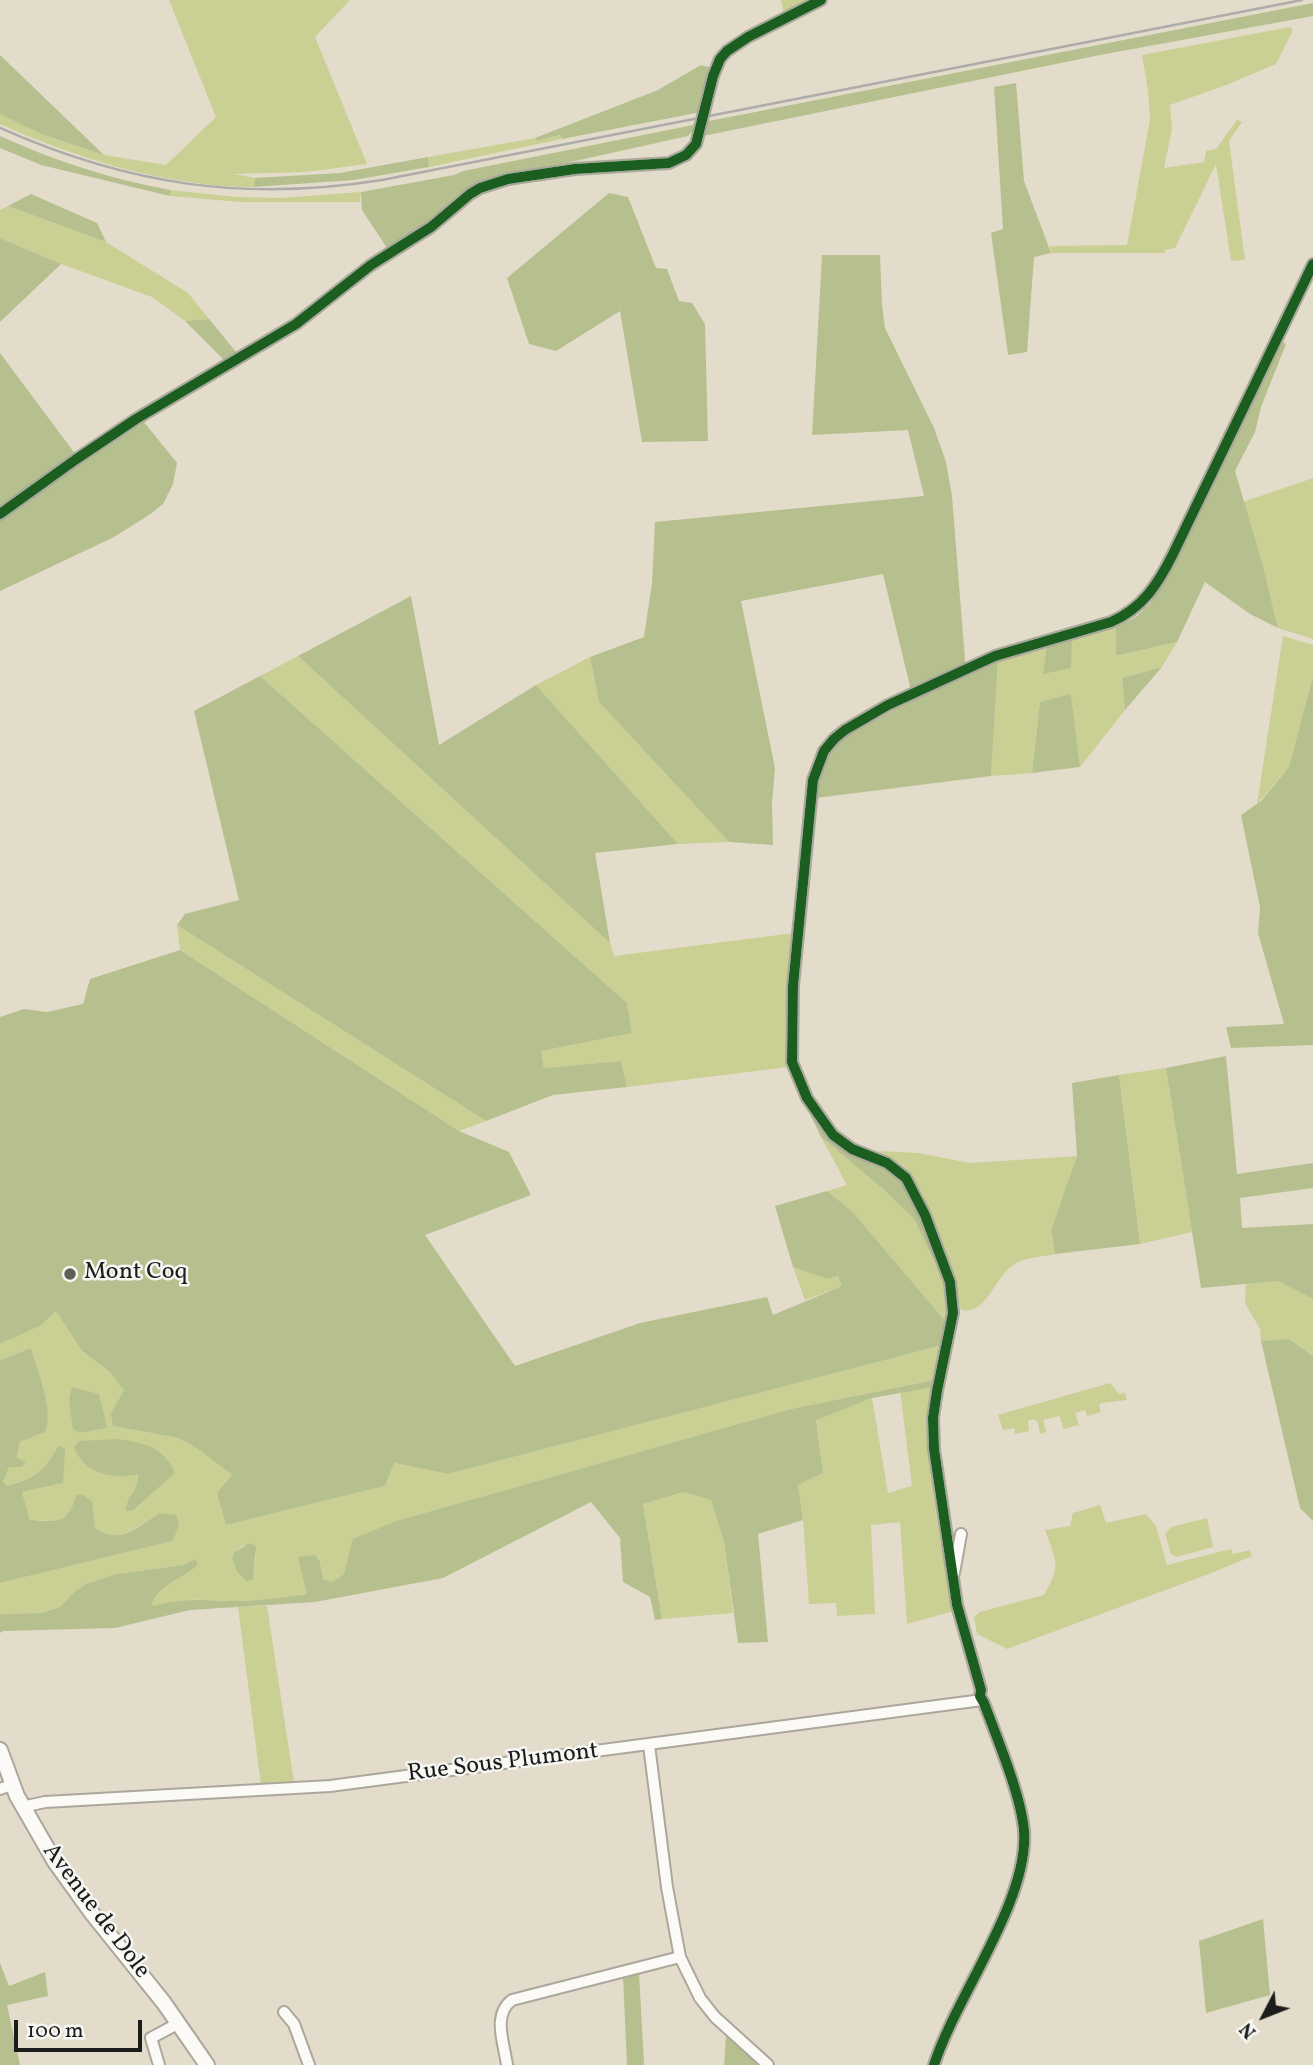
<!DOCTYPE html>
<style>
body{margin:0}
#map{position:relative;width:1313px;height:2065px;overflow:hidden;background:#e4dcca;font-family:Vollkorn,serif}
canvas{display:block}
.north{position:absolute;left:1229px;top:1981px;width:70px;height:70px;-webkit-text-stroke:5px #f6f6f2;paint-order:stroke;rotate:228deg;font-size:19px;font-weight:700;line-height:28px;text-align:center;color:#1c1c1c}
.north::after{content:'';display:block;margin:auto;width:24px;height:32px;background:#1c1c1c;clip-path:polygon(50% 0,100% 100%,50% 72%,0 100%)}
.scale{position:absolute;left:14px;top:2020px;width:128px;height:32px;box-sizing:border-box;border:4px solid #1c1c1c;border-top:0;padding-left:9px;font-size:21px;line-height:24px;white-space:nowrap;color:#1c1c1c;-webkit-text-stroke:5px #f6f6f2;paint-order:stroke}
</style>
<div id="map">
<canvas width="1313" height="2065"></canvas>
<div class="north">N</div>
<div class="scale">100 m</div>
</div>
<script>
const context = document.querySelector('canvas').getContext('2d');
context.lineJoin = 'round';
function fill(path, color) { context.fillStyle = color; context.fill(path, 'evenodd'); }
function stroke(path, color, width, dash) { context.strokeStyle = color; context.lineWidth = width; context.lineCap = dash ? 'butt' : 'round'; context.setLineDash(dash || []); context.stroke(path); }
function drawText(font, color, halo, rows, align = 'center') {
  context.font = font + ' Vollkorn,serif'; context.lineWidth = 5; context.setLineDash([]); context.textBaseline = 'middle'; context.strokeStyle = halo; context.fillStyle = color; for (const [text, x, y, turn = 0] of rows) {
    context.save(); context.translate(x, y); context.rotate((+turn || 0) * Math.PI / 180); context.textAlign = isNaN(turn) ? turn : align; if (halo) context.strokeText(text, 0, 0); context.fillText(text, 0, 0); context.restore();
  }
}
const green = new Path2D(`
 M169 0H350L315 37 367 164 305 172 233 174 255 178 254 187C169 187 77 159 0 124V114L41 134 104 155 166 165 216 117Z
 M781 0H826L786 25Z
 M1290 27 1293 30 1276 64 1229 84 1170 105 1172 129 1164 168 1204 162 1206 151 1216 149 1237 120 1242 122 1229 141 1245 260 1231 261 1216 164 1175 248 1165 250V253H1051L1050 246 1127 245 1150 120 1148 90 1142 55Z
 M561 135 562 139 429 167 428 157 535 138 537 141Z
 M170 190 236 197 281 198 361 192 360 202H241L170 196Z
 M8 206 106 242 188 293 209 319 185 321 152 297 61 264 0 238V210Z
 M1313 478V639L1278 628 1263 566 1243 502Z
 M1116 627 1117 656 1177 642 1162 667 1122 678 1125 710 1080 767 1071 695 1040 702 1032 773 991 776 998 661 1047 646 1070 668 1072 639Z
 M1283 636 1313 645V676L1289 767 1257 804Z
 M298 656 610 943 614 956 794 933C791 972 780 1032 788 1067L627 1087 621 1061 544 1068 541 1051 632 1033 627 1003 260 676Z
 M590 657 599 702 729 842 678 844 536 685Z
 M177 925 486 1121 459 1131 180 950Z
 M1166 1068 1192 1232 1140 1244 1119 1075Z
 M821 1137 883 1189 914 1219 934 1261H938L946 1291V1322L852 1211 827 1191 847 1185Z
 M878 1151 918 1153 970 1163 1077 1156 1051 1230 1055 1254C1041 1257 1024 1257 1012 1266 995 1277 986 1316 961 1310L943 1246 921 1191 905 1167Z
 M793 1267 827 1279 838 1276 843 1286 805 1300Z
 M1278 1281 1313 1299V1356L1289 1339 1261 1341 1260 1329 1245 1303 1246 1284Z
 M56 1311 82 1351 110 1372 125 1390 112 1414 113 1426 179 1438 198 1449 232 1475 226 1525 385 1486 393 1463 448 1474 939 1346 934 1380 791 1409 396 1521 354 1539 344 1574 332 1582 323 1579 320 1562 299 1557 307 1594C285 1597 264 1600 241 1601 212 1601 183 1596 154 1607L152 1604C158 1585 184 1578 198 1565L196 1559 183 1565 116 1574 86 1584 75 1591 60 1607 42 1613 0 1614V1583L173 1541 159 1513C142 1524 114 1548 95 1529 87 1520 82 1505 76 1495L72 1509 67 1517 54 1521 30 1520 22 1492 63 1483 58 1446C44 1473 35 1478 7 1486L3 1482 9 1467H22L26 1462 17 1459 20 1442 45 1432C55 1411 37 1370 31 1348L0 1360V1344L40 1326ZM102 1414 106 1428 80 1433 73 1429ZM175 1473 126 1503 138 1485V1474ZM243 1545 256 1554 253 1580 232 1559 234 1552Z
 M1110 1383 1119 1394 1125 1393 1127 1400 1102 1403 1099 1405 1101 1412 1087 1416 1085 1410 1075 1413 1079 1425 1063 1429 1060 1416 1043 1420 1046 1432 1040 1434 1038 1422 1034 1419 1028 1421 1029 1431 1015 1434 1014 1428 1003 1430 998 1415Z
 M933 1387C922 1463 940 1537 954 1611L907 1624 900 1522 871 1525 875 1614 837 1616 836 1603 809 1604 803 1520 798 1485 823 1473 816 1419 872 1398 888 1493 912 1486 900 1391Z
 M683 1492 711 1500 724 1542 733 1613 662 1619 643 1504Z
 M1100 1505 1106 1523 1146 1514 1156 1526 1167 1565 1231 1549 1233 1554 1250 1550 1252 1556 1214 1572 1007 1649 977 1634 974 1617 980 1612 1044 1595C1062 1565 1056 1561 1045 1530L1070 1526 1073 1513Z
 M1207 1518 1213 1547 1176 1557 1171 1554 1165 1534 1171 1527Z
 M267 1606 294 1783 261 1785 238 1607Z`);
const forest = new Path2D(`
 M1313 3V16L1100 55 703 136 704 122Z
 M0 55 104 155 41 134 0 114Z
 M701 65 709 67V73L701 112 562 139 560 135 537 141 535 138 658 90Z
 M1016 83 1024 181 1051 253 1034 257 1027 352 1008 355 991 233 1003 229 994 87Z
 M698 124 688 136 485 181 465 191 424 227 387 248 362 210 361 192 454 175 463 171Z
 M0 136C55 161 111 179 170 190V196L41 165 0 148Z
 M428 157 429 167 354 180 254 187 255 178 340 173Z
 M609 193 628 197 656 268 667 269 679 301 692 303 705 324 708 441 642 442 620 311 556 351 529 344 507 278Z
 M31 194 97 223 106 242 8 206Z
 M0 238 61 264 0 322Z
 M822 255H880L882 305 885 328 934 428 946 462 952 496 966 673 998 661 991 776 816 798 823 767 837 742 913 699 883 574 741 601 775 768 772 804 773 845 729 842 599 702 590 657 644 637 652 583 655 522 924 496 908 430 812 435Z
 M209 319 237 353 224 360 185 321Z
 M1283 342 1286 344 1261 407 1255 432 1235 471 1263 566 1278 628 1250 614 1205 582 1177 642 1116 656V627L1136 617 1151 602Z
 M0 353 82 463 144 422 177 463 173 484 163 504 149 515 114 537 0 591Z
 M411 596 439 745 536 685 678 844 595 853 610 943 298 656Z
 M1072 639 1071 668 1043 674 1047 646Z
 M1162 667 1125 710 1122 678Z
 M260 676 627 1003 632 1033 541 1051 544 1068 621 1061 627 1087 553 1095 486 1121 177 925 185 914 239 900 194 711Z
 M1313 676V1045L1231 1048 1226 1027 1284 1024 1258 933 1260 907 1241 815 1261 801 1289 767Z
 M1071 694 1080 767 1032 773 1040 702Z
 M180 950 459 1131 509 1152 531 1195 425 1235 515 1366 640 1323 767 1297 773 1315 842 1286 838 1276 827 1279 793 1267 775 1206 827 1191 852 1211 946 1322 939 1346 448 1474 394 1463 385 1486 226 1525 217 1493 232 1475 198 1449 179 1438 113 1426 111 1414 124 1390 110 1372 82 1351 56 1311 40 1326 0 1344V1017L24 1009 47 1012 83 1004 90 979Z
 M1226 1056 1237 1174 1313 1163V1188L1240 1198 1242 1228 1313 1224V1299L1278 1281 1201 1288 1166 1068Z
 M1119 1075 1140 1244 1055 1254 1051 1230 1077 1156 1072 1083Z
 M808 1110 827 1135 841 1146 886 1167 909 1188 938 1261H934L914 1219 883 1189 821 1137Z
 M1289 1339 1313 1356V1521L1300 1508 1261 1341Z
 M31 1348C37 1370 55 1411 45 1432L20 1442 17 1458 26 1462 22 1467H9L3 1482 7 1486C36 1478 44 1472 58 1446L65 1448 63 1483 22 1492 30 1520C57 1522 69 1524 76 1495L81 1494 92 1501 95 1528C119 1546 138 1527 159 1513L176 1515 179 1524 173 1541 0 1583V1360Z
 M934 1380 933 1387 872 1398 816 1420 823 1473 798 1485 803 1520 758 1534 768 1642 738 1643 724 1542 711 1500 683 1492 643 1504 662 1619 655 1620 650 1597 623 1582 620 1538 591 1502 443 1578 315 1602 190 1610 115 1628 3 1631 0 1633V1614L42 1613 60 1607 75 1591 86 1584 116 1574 183 1565 196 1559 198 1565C184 1578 158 1585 152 1604L154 1606C182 1597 212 1601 241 1601 263 1600 285 1597 307 1594L298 1557 315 1555 320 1562 323 1579 332 1582 344 1574 353 1539 396 1521 791 1409Z
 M72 1387 99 1394 107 1428 80 1433 73 1429 69 1400Z
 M117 1439C145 1443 163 1446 175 1473L133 1510 126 1511C125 1495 139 1493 138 1474 113 1480 84 1474 74 1447L79 1441Z
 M250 1543 256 1546 253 1580 246 1581 238 1573 232 1559 234 1552Z
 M1263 1919 1270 1995 1206 2013 1199 1941Z
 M0 1963 9 1986 45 1972 48 1996 7 2005 20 2065H0Z
 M639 1972 644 2065H627L623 1977Z
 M726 2036 759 2065H724Z`);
const minor = new Path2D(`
 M0 514 75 460 136 419 296 324 371 265 431 227 470 194 480 188 508 179 575 169 669 163 686 155 696 144 713 76 720 59 727 51 748 37 821 0
 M954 1573 961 1534
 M649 1745 667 1887 680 1957 700 1998 715 2017 768 2065
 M0 1789 11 1785
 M22 1807 45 1802 330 1786 982 1700
 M284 2012 294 2024 309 2065
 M159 2065 151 2038 179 2023
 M507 2065C504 2043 492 2015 512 2000L680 1957
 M934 2065C956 1996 1029 1901 1024 1831 1021 1795 997 1738 984 1703L980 1696 981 1690 957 1605 934 1449 933 1418 937 1391 953 1313 950 1282 925 1215 906 1178 887 1163 852 1149 833 1135 807 1098 792 1062 793 986 813 780 824 751 834 739 845 730 888 705 995 656 1111 622C1143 608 1158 584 1173 554L1313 264`);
const major = new Path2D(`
 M0 1750 17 1796 55 1862 91 1912 164 2003 207 2065`);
const rail = new Path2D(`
 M0 128C128 185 244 202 382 180L1302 0`);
const cycleway = new Path2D(`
 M0 514 75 460 136 419 296 324 371 265 431 227 470 194 480 188 508 179 575 169 669 163 686 155 696 144 713 76 720 59 727 51 748 37 821 0
 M934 2065C956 1996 1029 1901 1024 1831 1021 1795 997 1738 984 1703L980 1696 981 1690 957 1605 934 1449 933 1418 937 1391 953 1313 950 1282 925 1215 906 1178 887 1163 852 1149 833 1135 807 1098 792 1062 793 986 813 780 824 751 834 739 845 730 888 705 995 656 1111 622C1143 608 1158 584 1173 554L1313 264`);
const markers = [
 [70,1274,7,"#625f59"]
];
const poiNames = [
 ["Mont Coq",84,1274]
];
const streetNames = [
 ["Rue Sous Plumont",503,1764,-7],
 ["Avenue de Dole",95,1912,53]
];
fill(green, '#cacf94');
fill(forest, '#b5c08e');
stroke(minor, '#aca79c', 14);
stroke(major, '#aca79c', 18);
stroke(minor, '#fbfaf7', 10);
stroke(major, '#fbfaf7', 14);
stroke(rail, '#aeacaa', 2.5);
stroke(cycleway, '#1b5e20', 10);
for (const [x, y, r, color] of markers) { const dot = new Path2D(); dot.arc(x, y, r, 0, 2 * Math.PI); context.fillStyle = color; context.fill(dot); stroke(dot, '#f6f6f2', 2.5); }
drawText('24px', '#1c1c1c', '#f6f6f2', poiNames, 'left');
drawText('24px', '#1c1c1c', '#f6f6f2', streetNames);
</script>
